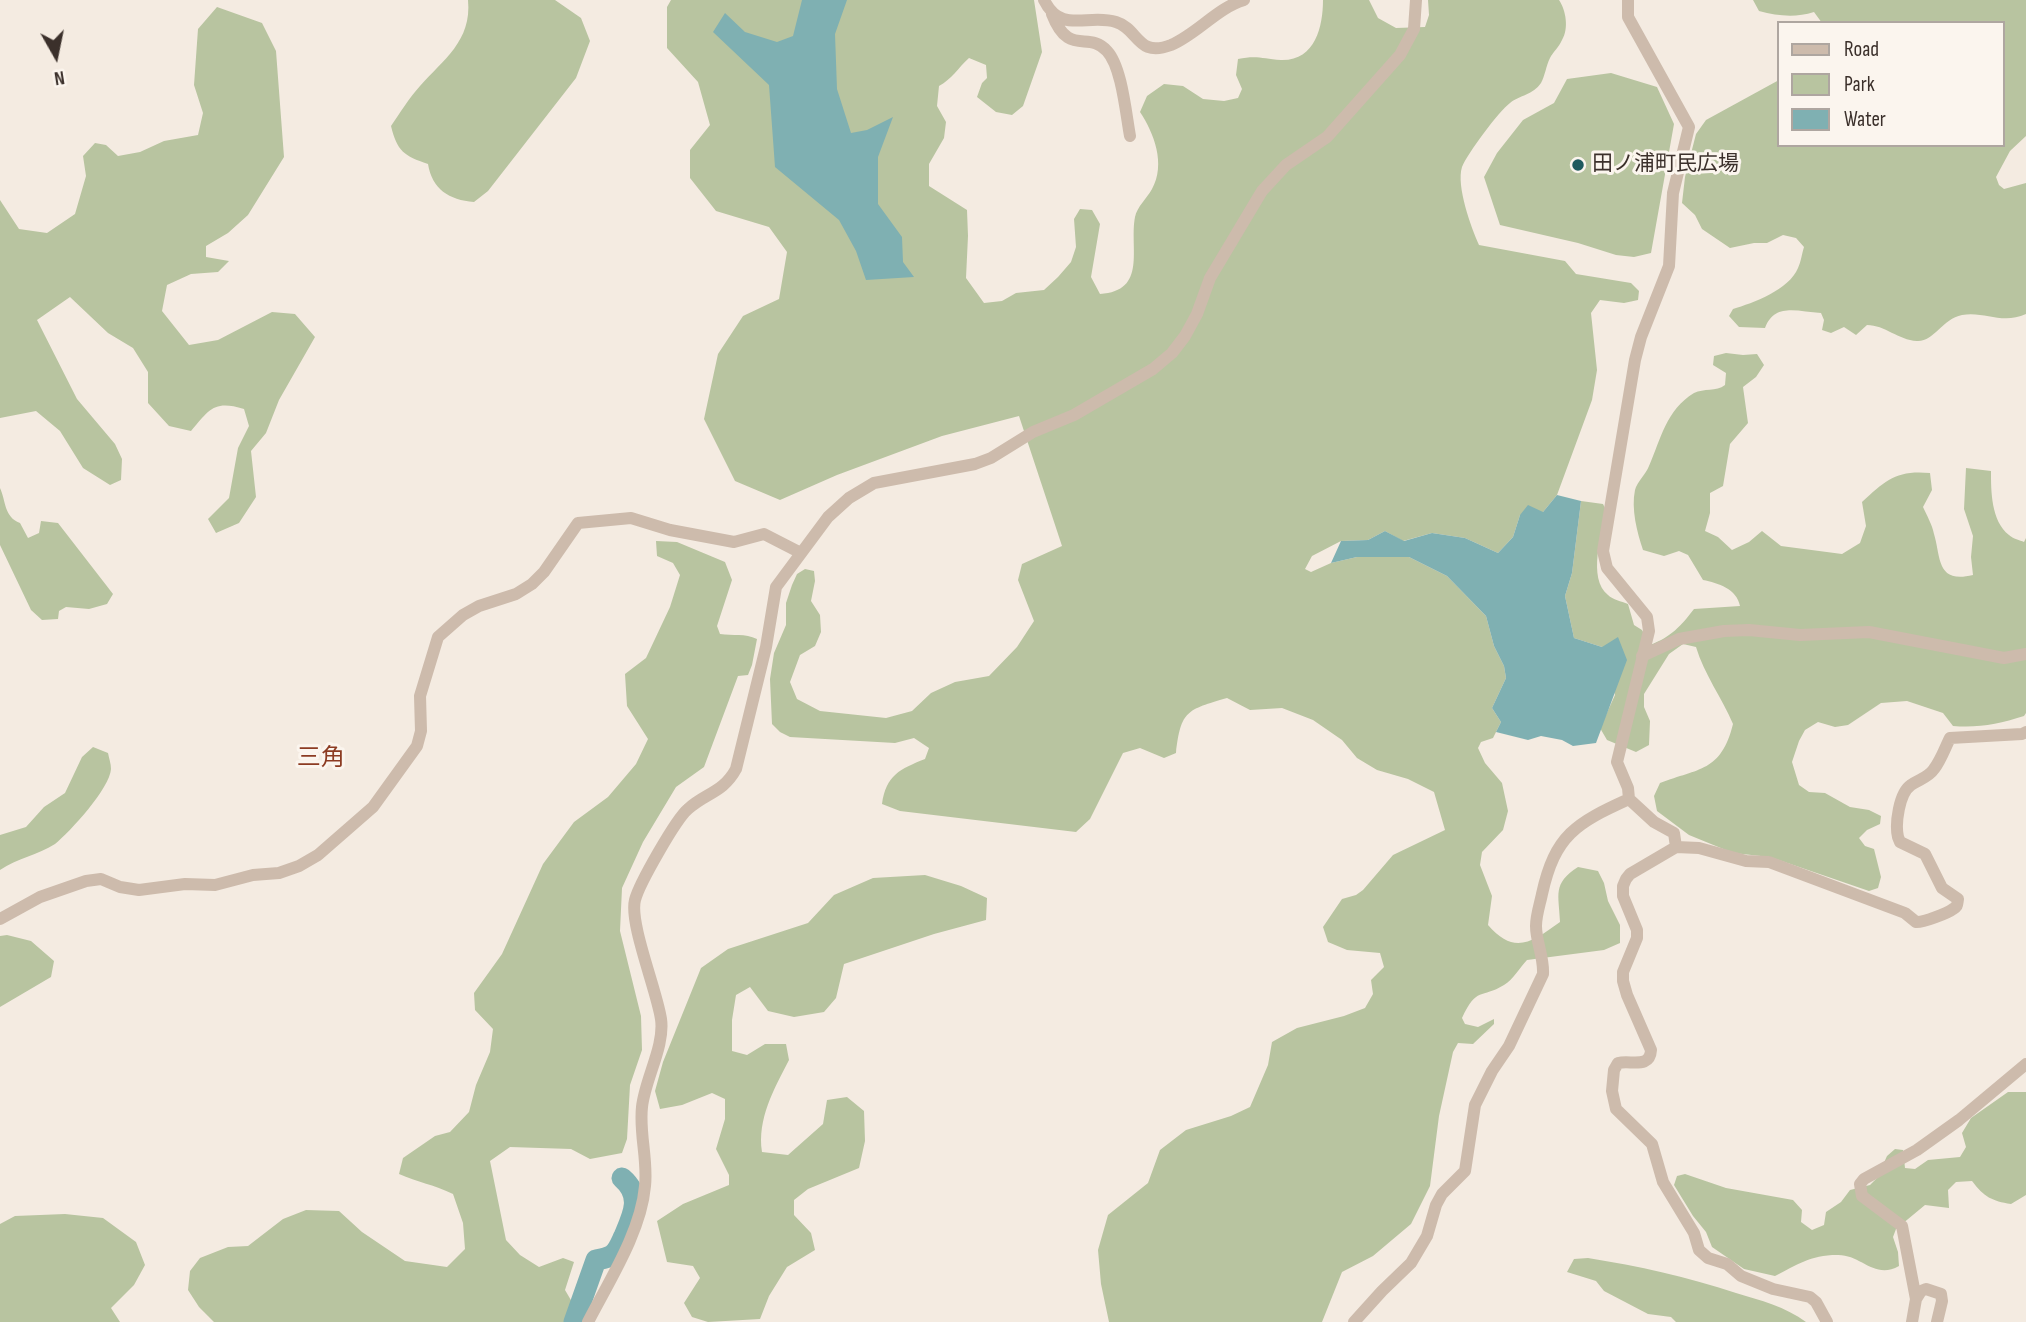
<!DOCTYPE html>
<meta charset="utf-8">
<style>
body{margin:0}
#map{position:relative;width:2026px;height:1322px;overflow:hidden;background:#f4ebe1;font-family:"Sofia Sans Condensed",sans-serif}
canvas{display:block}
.legend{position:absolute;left:1777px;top:21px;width:228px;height:126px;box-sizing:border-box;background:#fbf5ee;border:2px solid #aea6a0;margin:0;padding:9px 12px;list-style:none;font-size:21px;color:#3b302b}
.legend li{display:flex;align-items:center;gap:14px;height:35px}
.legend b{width:35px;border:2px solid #aea6a0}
.north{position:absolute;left:21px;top:21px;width:70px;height:70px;-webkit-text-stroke:5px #fbf5ee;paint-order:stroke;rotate:171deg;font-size:19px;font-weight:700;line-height:28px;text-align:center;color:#3b302b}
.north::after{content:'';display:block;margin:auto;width:24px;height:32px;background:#3b302b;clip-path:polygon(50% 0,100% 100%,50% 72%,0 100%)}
</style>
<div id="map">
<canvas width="2026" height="1322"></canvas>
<ul class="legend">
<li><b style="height:9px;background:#cdbbac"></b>Road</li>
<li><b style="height:19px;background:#b8c4a0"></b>Park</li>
<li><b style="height:19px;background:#7fb0b2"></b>Water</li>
</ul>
<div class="north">N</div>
</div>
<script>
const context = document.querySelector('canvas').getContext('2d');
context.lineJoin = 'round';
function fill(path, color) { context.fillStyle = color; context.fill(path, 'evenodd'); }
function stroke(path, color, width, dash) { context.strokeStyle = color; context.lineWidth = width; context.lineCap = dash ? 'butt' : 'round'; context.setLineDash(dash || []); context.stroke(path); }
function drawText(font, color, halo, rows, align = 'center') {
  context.font = font + ' "Sofia Sans Condensed","Noto Sans JP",sans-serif'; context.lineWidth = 6; context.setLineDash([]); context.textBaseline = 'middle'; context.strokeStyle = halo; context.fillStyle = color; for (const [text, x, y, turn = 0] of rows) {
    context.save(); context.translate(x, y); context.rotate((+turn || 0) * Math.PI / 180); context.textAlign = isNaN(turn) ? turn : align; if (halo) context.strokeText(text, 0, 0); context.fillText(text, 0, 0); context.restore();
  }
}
const green = new Path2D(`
 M468 0H555L581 18 590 41 576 78 488 191 474 202C449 200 432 189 428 164 404 156 397 151 391 126 400 113 409 98 420 86 443 60 472 41 468 0Z
 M671 0H1034L1042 52 1023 106 1012 115 996 112 977 97 982 83 987 78 986 65 969 58C958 68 952 79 939 86L937 106 946 122 944 138 929 164V186L967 210 968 236 966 278 984 303 1002 301 1016 293 1044 290 1058 277 1071 262 1076 247 1074 219 1080 209 1092 210 1100 224 1091 277 1100 294C1148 291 1129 248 1135 217 1137 207 1147 198 1152 189 1166 164 1154 133 1140 112L1147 96 1164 84 1183 86 1203 99 1224 101 1238 98 1242 89 1236 75 1238 59C1257 55 1263 59 1281 60 1315 61 1323 27 1323 0H1369L1378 18 1396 28 1425 27 1429 15 1428 0H1559C1566 10 1569 29 1562 40 1559 47 1553 52 1550 58 1546 66 1545 76 1541 83 1533 95 1520 95 1510 103 1499 111 1467 154 1462 167 1456 186 1471 227 1479 245L1565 261 1576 274 1631 283 1639 291 1638 300 1624 303 1600 300 1591 313 1597 370 1592 400 1557 495 1543 512 1520 515 1513 537 1498 553 1465 538 1432 533 1403 541 1385 531 1368 540 1341 541 1312 556 1305 569 1311 572 1331 563 1357 557H1409L1447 576 1486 616 1494 646 1504 666 1506 678 1492 708 1501 722 1493 738 1481 742 1478 748 1485 763 1502 783 1508 811 1503 830 1482 852 1480 865 1492 896 1488 925C1514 955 1531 943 1560 922 1559 894 1552 884 1578 867L1598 871 1604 883 1608 901 1620 925V943L1604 950 1527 960C1520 967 1513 980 1504 985 1481 999 1477 986 1462 1018L1465 1024 1478 1027 1494 1019V1024L1473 1044 1458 1043 1453 1052 1439 1116 1430 1186 1411 1224 1373 1256 1342 1272 1322 1322H1109L1101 1284 1098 1250 1108 1215 1148 1183 1160 1150 1186 1130 1231 1116 1250 1107 1268 1065 1272 1042 1297 1028 1344 1016 1365 1008 1373 994 1371 980 1384 967 1380 953 1347 950 1328 942 1323 927 1342 899 1356 895 1363 890 1393 855 1445 830 1434 792 1408 779 1377 770 1357 758 1342 740 1313 720 1282 708 1250 710 1227 698C1187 710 1181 710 1176 753L1164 758 1140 748 1123 753 1090 819 1076 832 900 811 882 804C886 775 900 769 925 759L929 748 914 738 895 743 790 737 780 732 772 724 770 679 774 653 786 625V603L792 585 797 574 805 569 814 571 815 581 811 601 820 615 821 632 815 646 800 655 790 682 797 699 820 711 886 718 912 711 931 693 955 682 989 676 1017 647 1034 621 1018 580 1022 564 1062 546 1019 416 942 436 837 475 780 500 735 481 704 419 718 354 743 316 779 299 787 252 769 227 716 211 690 178V150L710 125 698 82 667 48V7Z
 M1753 0H2026V136L2010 151 1996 177 1999 185 2004 189 2026 183V314C2002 325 1985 311 1962 315 1942 319 1934 342 1917 341 1898 340 1885 325 1867 325L1856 335 1844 327 1831 333 1822 330 1824 320 1821 313C1798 312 1775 302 1765 328L1739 327 1729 316 1733 309C1753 303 1789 290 1798 268 1801 262 1802 253 1804 247L1796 238 1783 235 1767 243H1754L1730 248 1702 229 1695 215 1682 203 1685 177 1696 134 1706 120 1779 80V145H2003V23H1822L1814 12C1795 18 1778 16 1759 11Z
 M217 7 262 23 276 51 284 157 248 215 228 233 206 246V257L229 261 218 272 191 274 167 285 162 311 189 345 218 340 272 312 295 314 315 337 279 400 266 433 251 451 256 497 239 523 216 533 208 519 229 498 238 448 249 426 244 409C214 400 210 409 191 431L169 426 148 403V372L133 348 108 333 70 297 37 320 77 399 115 444 122 459 121 480 110 485 83 468 60 431 36 411 0 418V200L19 229 47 233 75 214 86 176 83 156 95 143 106 145 118 156 140 152 164 141 198 135 203 113 194 85 198 29Z
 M1611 73 1657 87 1674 124 1651 253 1634 257 1616 255 1578 243 1500 225 1484 177 1497 153 1523 120 1554 103 1567 79Z
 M1726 353 1743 355 1757 354 1764 365 1756 377 1743 387 1748 423 1730 444 1723 486 1710 493V513L1705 531 1718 537 1732 550 1749 542 1762 531 1781 546 1842 554 1860 543 1866 526 1862 502C1886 480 1896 470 1930 473L1932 490 1923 507C1927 516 1932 524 1934 534 1941 557 1936 584 1973 575L1971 557 1973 536 1964 509 1966 468 1991 471C1991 491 1991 521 2009 535 2013 539 2020 540 2024 542L2026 538V713L2024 716C1999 724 1979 728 1953 726L1943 713 1907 701 1881 703 1848 725 1835 727 1818 722 1805 730 1799 741 1792 762 1799 785 1809 792 1825 793 1850 807 1869 810 1881 816 1880 824 1867 830 1859 838 1865 846 1874 849 1881 877 1878 888 1869 891 1770 857 1733 853 1689 835 1657 811 1654 796 1660 783C1699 768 1721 772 1733 724 1722 698 1704 674 1696 647L1683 644 1669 654 1644 694V707L1650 721 1649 745 1636 752 1607 740 1600 728 1615 695 1602 647 1574 638 1565 596 1572 573 1581 501 1603 504 1606 510C1602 534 1587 578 1608 595 1613 600 1621 601 1628 604L1634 625 1642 630 1650 645C1671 637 1681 626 1694 609L1740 606C1737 589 1718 583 1703 580L1688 555 1679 551 1664 556 1643 550C1637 532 1631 509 1635 490 1637 482 1646 474 1649 466 1661 439 1666 410 1694 393 1704 388 1716 392 1725 385L1726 373 1713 365 1714 356Z
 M0 488C6 501 4 517 20 523L28 538 39 533 41 521 58 523 113 594 107 604 89 609 66 607 59 611 58 619 42 620 31 610 0 545Z
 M656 541 677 542 725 562 732 580 717 626 720 634C733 636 745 633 757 639L752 665 748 675 738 676 704 767 676 787 643 842 622 888 620 931 641 1016 642 1050 630 1085 627 1139 622 1153 590 1159 571 1149 510 1147 490 1161 506 1240 520 1255 539 1267 563 1258 574 1262 565 1290 575 1307 567 1322H214L199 1307 188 1290 190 1271 200 1258 228 1247 248 1246 283 1219 306 1210 339 1211 362 1232 405 1261 447 1267 465 1249 463 1223 453 1194C435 1185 417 1182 399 1174L403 1158 435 1136 450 1132 469 1112 476 1085 490 1052 493 1029 475 1010 474 993 502 954 543 864 574 822 608 797 636 764 648 739 627 706 625 674 646 658 670 607 680 575 673 563 657 556Z
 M93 747 108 753C109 758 111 764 111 769 110 788 70 832 55 844 38 855 17 858 0 870V835L26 827 44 807 65 793 82 757Z
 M925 875 961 886 987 898 986 920 934 934 844 964 836 998 824 1012 794 1017 768 1011 750 987 736 995 732 1020V1051L747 1055 765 1044H786L789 1060C774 1089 757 1119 762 1152L788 1155 823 1124 827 1100 847 1097 864 1111 865 1141 859 1168 808 1189 794 1200V1215L811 1233 815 1250 787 1267 769 1296 760 1319 708 1322 692 1317 684 1303 700 1278 693 1266 667 1262 657 1221 683 1204 729 1185V1175L716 1149 725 1119V1099L712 1093 682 1105 660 1109 655 1091 663 1062 701 968 728 949 808 923 834 895 873 878Z
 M7 935 31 941 54 961 51 977 0 1007V936Z
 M2008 1092H2026V1195L2011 1204C1992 1201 1984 1197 1972 1181L1956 1182 1948 1190 1949 1208 1925 1205 1896 1229 1893 1237 1898 1252 1899 1266C1874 1280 1861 1254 1837 1255 1810 1255 1797 1265 1775 1276L1744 1269 1712 1247 1706 1232 1693 1216 1674 1185 1677 1176 1685 1174 1726 1188 1793 1200 1802 1210 1801 1222 1812 1230 1824 1225 1826 1212 1841 1202 1850 1190 1870 1185 1877 1178 1887 1156 1895 1149 1903 1150 1905 1168 1915 1169 1928 1160 1960 1157 1966 1147 1962 1133 1971 1118Z
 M65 1214 103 1218 136 1242 145 1265 134 1285 111 1308 120 1322H0V1224L15 1216Z
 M1588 1258C1638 1266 1688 1277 1736 1293 1760 1300 1786 1307 1806 1322H1676L1671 1317 1648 1314 1604 1291 1596 1281 1567 1272 1574 1259Z`);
const water = new Path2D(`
 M802 0H847L835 34 837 89 851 133 867 130 893 117 878 157V204L902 237 903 262 914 277 866 280 856 251 839 220 775 167 769 85 713 32 725 13 745 32 777 42 793 36Z
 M1557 495 1581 501 1572 573 1565 596 1574 638 1602 647 1618 637 1627 660 1596 743 1573 746 1562 740 1541 736 1528 740 1496 732 1501 722 1492 708 1506 678 1504 666 1494 646 1486 616 1447 576 1409 557H1357L1331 563 1341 541 1368 540 1385 531 1404 541 1432 533 1465 538 1498 553 1513 537 1520 515 1528 505 1543 512Z`);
const river = new Path2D(`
 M574 1322 596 1260C601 1259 608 1258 612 1255 618 1251 621 1242 624 1236 633 1215 643 1196 622 1178`);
const street = new Path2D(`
 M1044 0C1061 35 1088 13 1116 22 1139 29 1137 58 1171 45 1197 34 1217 8 1244 0
 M1628 0V17L1689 127 1673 193 1669 266 1641 337 1635 360 1603 551 1607 568 1647 617 1649 631 1617 762 1628 788 1629 799 1654 822 1674 833 1676 847
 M1052 14C1069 58 1088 30 1107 51 1122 67 1126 115 1130 136
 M1642 656 1679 639 1724 631 1749 630 1800 635 1869 632 2004 658 2026 654
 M0 919 40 897 86 881 101 879 120 887 139 890 185 884 215 885 253 875 279 873 299 866 318 855 373 807 417 746 421 731 420 696 438 637 463 615 479 606 516 594 532 584 544 572 578 523 631 518 670 530 734 542 764 534 801 553
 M1916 1299 1921 1291 1926 1289 1941 1294 1942 1301 1937 1322
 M588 1322C609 1281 641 1232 645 1186 648 1160 639 1133 642 1107 645 1079 665 1046 661 1019 657 991 629 923 635 900 639 884 676 819 688 809 705 793 723 793 736 769L766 647 776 587 828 517 849 498 874 483 975 464 991 458 1033 432 1074 415 1153 369 1172 353 1185 336 1197 314 1210 278 1262 191 1286 165 1327 137 1400 55 1414 29 1416 0
 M1354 1322 1382 1291 1411 1263 1427 1236 1436 1205 1442 1194 1465 1171 1475 1105 1492 1071 1509 1046 1543 974C1544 957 1536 942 1536 926 1536 915 1540 904 1542 894 1555 835 1576 823 1629 799
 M1827 1322 1816 1302 1810 1297 1773 1289 1741 1276 1727 1264 1708 1258 1699 1250 1694 1233 1663 1182 1652 1144 1616 1109 1612 1091 1614 1070 1618 1063C1631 1060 1650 1069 1651 1050L1627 995 1623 981V972L1637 938V930L1623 896V886L1626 879 1630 874 1676 847 1699 848 1746 861 1769 862 1905 913 1916 922C1922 923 1948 913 1953 909 1958 906 1957 905 1958 899L1942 888 1925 854 1900 842 1898 837C1895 824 1899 793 1911 785 1919 779 1928 778 1934 769 1941 760 1945 748 1950 738L2022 734 2026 732
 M1912 1322 1916 1299 1902 1226 1862 1196 1860 1184 1864 1179 1917 1150 1959 1120 2026 1064`);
const markers = [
 [1578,165,7,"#1f5a5e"]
];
const poiNames = [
 ["田ノ浦町民広場",1592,165]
];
const quarterNames = [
 ["三角",321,759]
];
fill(green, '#b8c4a0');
fill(water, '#7fb0b2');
stroke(river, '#7fb0b2', 21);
stroke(street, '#cdbbac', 12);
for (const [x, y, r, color] of markers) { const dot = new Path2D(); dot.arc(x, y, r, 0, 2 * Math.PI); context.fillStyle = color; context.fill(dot); stroke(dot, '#fbf5ee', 2.5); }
drawText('21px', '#3b302b', '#fbf5ee', poiNames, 'left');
drawText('24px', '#8c3b22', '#fbf5ee', quarterNames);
</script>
